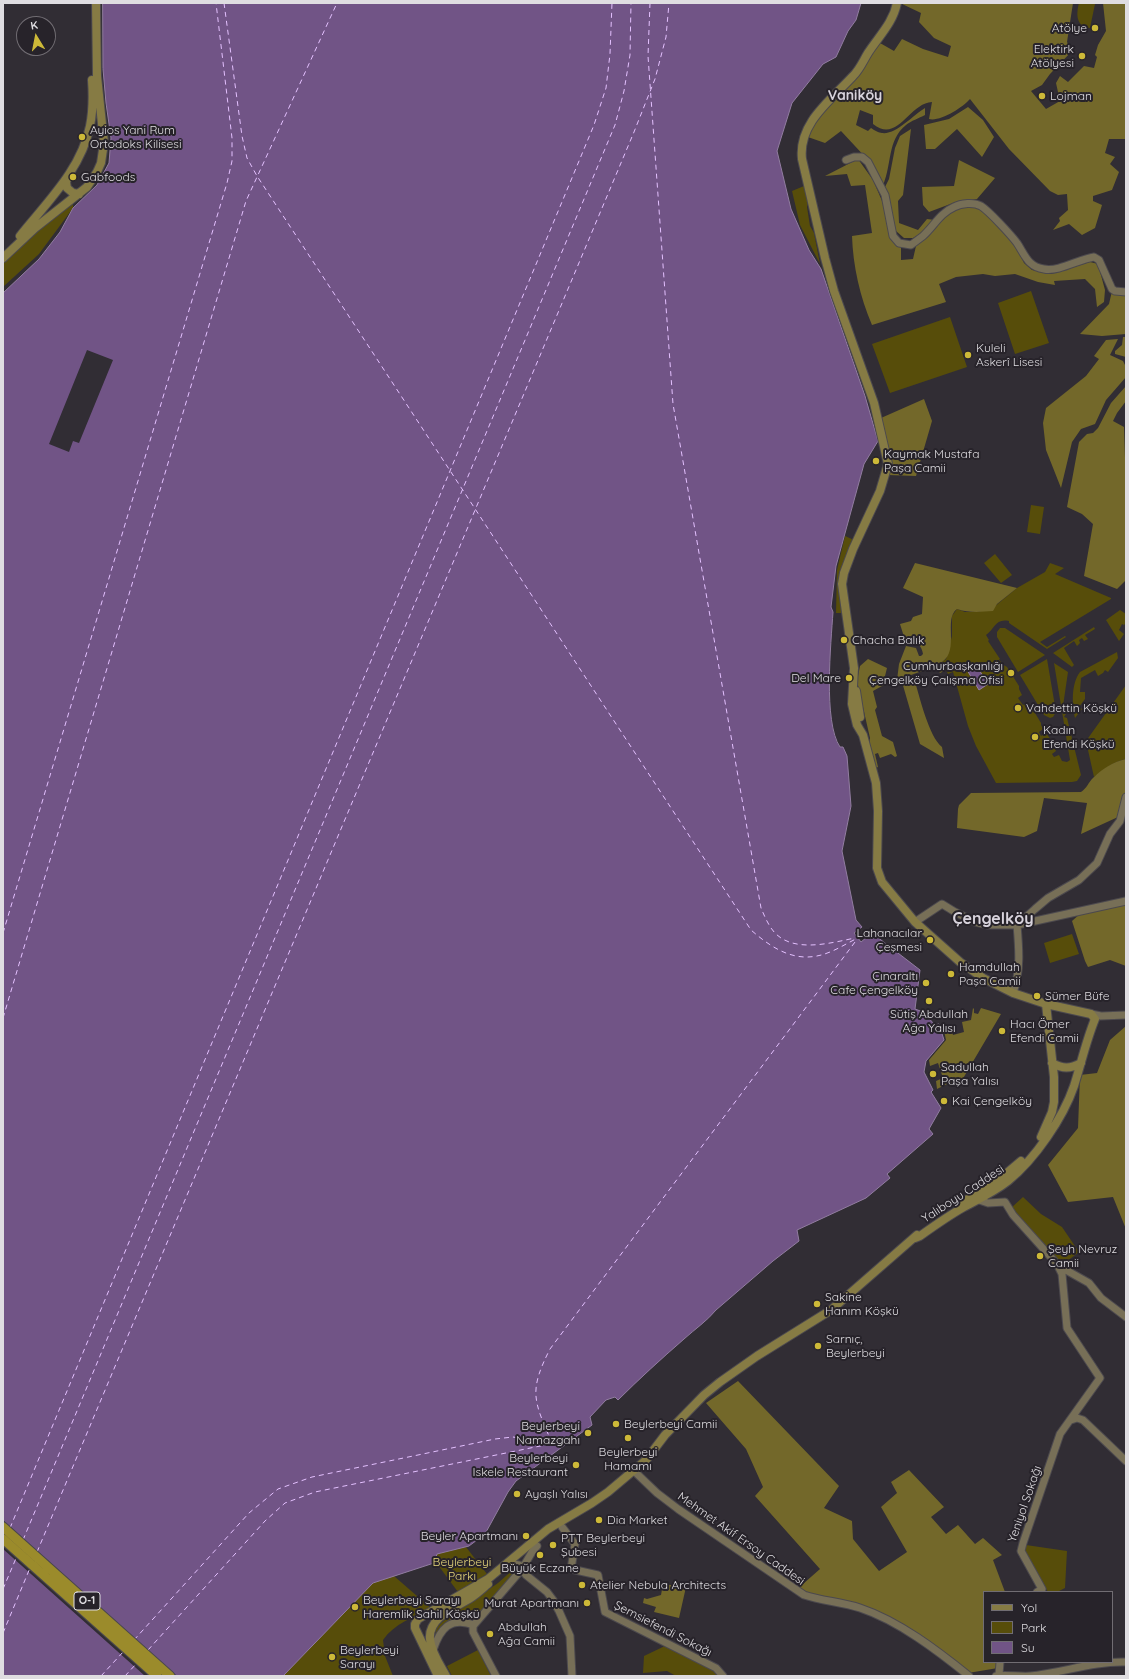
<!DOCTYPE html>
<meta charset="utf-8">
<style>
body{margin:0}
#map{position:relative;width:1129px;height:1679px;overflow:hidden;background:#312d34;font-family:Quicksand,sans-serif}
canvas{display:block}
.frame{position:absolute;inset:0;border:4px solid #dfdde1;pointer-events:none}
.legend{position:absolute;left:983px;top:1591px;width:130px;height:72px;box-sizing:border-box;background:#27232a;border:1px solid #716d73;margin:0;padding:5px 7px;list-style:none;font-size:12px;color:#dfdde1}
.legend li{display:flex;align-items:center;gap:8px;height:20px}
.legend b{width:20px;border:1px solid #716d73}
.north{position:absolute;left:16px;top:16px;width:40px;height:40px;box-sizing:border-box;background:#27232a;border:1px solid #716d73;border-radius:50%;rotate:350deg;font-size:11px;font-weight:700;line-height:16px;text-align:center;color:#dfdde1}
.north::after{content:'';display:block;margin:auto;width:14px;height:18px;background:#cdb938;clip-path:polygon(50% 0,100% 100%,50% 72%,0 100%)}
</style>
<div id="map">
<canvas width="1129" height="1679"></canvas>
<div class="frame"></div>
<ul class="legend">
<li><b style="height:5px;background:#867b44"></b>Yol</li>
<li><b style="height:11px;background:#574d0a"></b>Park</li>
<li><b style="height:11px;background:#715486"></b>Su</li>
</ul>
<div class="north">K</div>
</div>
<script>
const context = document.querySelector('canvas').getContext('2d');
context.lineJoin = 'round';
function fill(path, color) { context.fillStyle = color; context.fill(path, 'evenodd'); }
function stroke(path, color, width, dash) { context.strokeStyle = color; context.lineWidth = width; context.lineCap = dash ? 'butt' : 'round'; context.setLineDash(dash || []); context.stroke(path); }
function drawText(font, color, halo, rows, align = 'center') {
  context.font = font + ' Quicksand,sans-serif'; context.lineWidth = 4; context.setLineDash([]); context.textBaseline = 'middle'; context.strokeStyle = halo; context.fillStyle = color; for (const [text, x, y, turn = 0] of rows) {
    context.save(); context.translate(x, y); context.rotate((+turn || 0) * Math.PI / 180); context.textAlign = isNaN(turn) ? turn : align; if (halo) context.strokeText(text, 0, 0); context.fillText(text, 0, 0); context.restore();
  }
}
const green = new Path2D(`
 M1079 3 1095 4 1090 28C1076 27 1076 14 1079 3Z
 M804 186 808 202 807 207 810 226 814 233 820 264 800 225 792 191Z
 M73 202V208L39 254 3 287V260Z
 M1031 291 1049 343 1015 354 998 303Z
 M950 317 967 367 890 393 872 344Z
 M1031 505 1044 507 1040 534 1027 532Z
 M845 536 854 540 841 573 842 613H836L837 570Z
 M995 554 1012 575 1001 583 984 563Z
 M1050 563 1064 568 1055 574 1111 598V599L1040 642 1047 647 1065 636 1066 637 1047 649 1009 623V621C995 618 995 629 986 635L989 640 988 641 1000 659H999L1002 664 1007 667 1019 686V689L1022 695 1018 698 1023 705 1027 703 1030 707 1032 708 1041 723V725L1043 729 1039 732 1041 736 1046 733 1054 744V747L1056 751 1052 754 1054 757 1059 755 1062 761 1067 762 1070 760 1054 663 1068 672 1063 706 1066 714 1064 717 1067 718 1081 775 1077 781 1072 782 996 783 976 746 968 726 953 672 948 674 942 662 946 659 952 636V616L957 609 965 612H978L994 607 1017 588 1045 572Z
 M1120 610 1126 614V623L1124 625 1122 624 1119 630 1124 634 1119 641 1106 620Z
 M1094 627 1095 629 1085 635 1088 639 1084 641 1082 638 1079 640 1080 643 1077 646 1074 641 1064 648 1074 665 1072 667 1053 653Z
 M1000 628H1005L1045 655 1018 672 997 637V632Z
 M1117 652 1118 658 1108 672 1105 670 1103 673 1098 676 1095 670 1081 678 1080 692H1085V699L1079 707 1082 709 1075 718C1072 704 1071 684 1080 672Z
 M1047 659 1056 712 1053 717 1050 718 1044 715 1020 675Z
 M1126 685V759C1112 762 1105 769 1094 777L1086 741Z
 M1072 934 1079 954 1050 963 1044 943Z
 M1023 1197 1041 1214 1062 1227 1079 1252 1062 1265 1011 1208Z
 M1026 1545 1067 1551 1065 1588 1057 1592H1048L1024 1551Z
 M466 1547 487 1574 458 1592 435 1561 437 1554Z
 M515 1568 517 1571C506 1583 484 1612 471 1619 456 1627 445 1617 435 1637L436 1628 442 1622 498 1583Z
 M394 1576 432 1609C414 1616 394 1624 383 1640L385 1656 393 1676H283L373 1583Z
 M669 1644 707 1665 722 1676H676L667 1671 643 1673 644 1656Z
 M478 1650 491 1676H452L447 1666Z`);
const forest = new Path2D(`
 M900 3H1073L1067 42 1072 51 1050 74 1042 85 1031 91 1046 109 1060 101 1056 83 1060 76 1068 82 1084 66 1094 68 1097 57 1095 55 1098 45 1106 31 1103 3H1126V139H1109L1105 153 1115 157 1110 164 1119 172 1112 190 1093 196V201L1102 205 1095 228 1082 235 1069 224 1053 230 1060 221 1059 218 1068 210 1067 194 1058 195 1050 191 1009 149 970 99C962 108 940 122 929 119L932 102C909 103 898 144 873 124V115L860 110 856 125 868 131 871 128C874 130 879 133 882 133 896 135 913 115 925 108V115C919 118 911 121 906 125 887 140 892 165 883 185L868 160 841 131 825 143 805 136 815 120 843 92 880 43 894 51 902 39 923 49 948 57 951 46 934 38 919 22 921 13Z
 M968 107 983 120 994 137 982 157 957 129 935 149H926L924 125 949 119Z
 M911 129 903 195 898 201 899 223 918 230 927 219 935 220 920 234 913 238H904L896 231 884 189 889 179 895 148 900 136Z
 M858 159 873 180 901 245V260L913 259 916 246 949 213 972 203 994 221 1015 244 1024 263 1032 270 1051 274 1090 262 1098 264 1105 290 1104 302 1097 307 1095 289 1085 279 1054 281 1055 285 1038 282 1015 274 995 276 983 274 956 277 939 284 946 302 872 325C860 297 853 266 852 236L872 233 865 185 851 186 847 174 825 176Z
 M959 160 995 178 977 199 953 203 929 212 923 205 922 187 954 186Z
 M1112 291 1126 293V334L1102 336 1080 334 1109 304Z
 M1123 337H1126V357L1115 354V351L1122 345Z
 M1118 339 1110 355 1123 361 1126 367V377L1106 400 1095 424 1081 429 1072 442 1061 488 1046 450 1043 423 1046 408 1086 376 1099 359 1094 356 1106 340Z
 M1126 386V401L1117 413 1113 421 1124 427 1126 488V580L1117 589 1084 576 1093 524 1082 514 1067 507 1079 442 1087 434 1093 433 1098 428 1111 403Z
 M924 399 932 421 916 476 888 475 881 418Z
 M915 563 1017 588 997 604 993 611C980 612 969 613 957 609 943 619 960 650 942 662L946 670 940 673 936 666 897 680 899 664 906 646 916 648 919 656H921L923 654C922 645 914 638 905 640L900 624 911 621 913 617 922 614 923 597 903 588Z
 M868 659 887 668 885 676 891 681 873 691 877 707 875 710 882 736 893 742 897 756 895 757 891 754 880 758 878 753 875 754 878 767 874 769 869 744 870 738 857 681 860 666Z
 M914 678C919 695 929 737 942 747L944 758 920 744 902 682Z
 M1126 759V800L1118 817 1081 834 1087 803 1044 798 1037 831 1024 837 957 828 958 809 959 805 971 793 1081 792C1087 788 1088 783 1093 778 1103 768 1113 762 1126 759Z
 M1126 905V966L1110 960 1088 967 1085 961 1072 921 1081 913Z
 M973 1008 974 1009V1013L978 1014 981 1008 1001 1014 958 1087 955 1086 951 1087 949 1083 937 1089 936 1081 943 1078 938 1063 930 1066 929 1060 946 1040 943 1026 950 1025 953 1035 964 1032 962 1022 971 1020Z
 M1126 1026V1229L1113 1197 1068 1202 1048 1165 1078 1128 1080 1075 1097 1073 1110 1040Z
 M738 1381 839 1486 824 1508 852 1521 853 1539 879 1571 907 1552 881 1507 897 1493 891 1482 909 1470 944 1507 931 1517 946 1534 958 1525 975 1544 983 1538 1002 1555 993 1560 1005 1592H984V1662H997L998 1668 968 1673 879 1613 795 1591 820 1569 755 1496 763 1487 746 1449 706 1403Z
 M663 1584 686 1587 679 1618 654 1612 656 1607 643 1603 644 1598 647 1599 661 1595Z`);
const water = new Path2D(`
 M103 3H861L856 20 848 31 836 57 823 64 792 103 777 151 791 209 809 250 821 269 865 396 878 441 864 464 836 566 831 607 833 612C831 643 823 722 840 747H843L847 756 851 806 842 851 856 920 862 927 854 933 861 942 872 933 920 970 915 1009 923 1012 935 1025 939 1024 944 1040 926 1061 924 1072 933 1090 931 1092 941 1108 929 1129 933 1134 887 1174 890 1178 866 1198 797 1230 799 1241 773 1261 716 1310C707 1321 695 1329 684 1339 661 1359 639 1379 618 1400L615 1397 606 1400 590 1417 592 1425 516 1481 508 1492 485 1534 469 1546 437 1554 434 1563 373 1583 283 1676H3V293L39 259 60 232 73 208 97 185 109 163 111 138 106 103 103 69Z
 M976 665 988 684 979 690 967 670Z`);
const pier = new Path2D(`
 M87 350 113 360 79 443 73 441 69 452 49 444Z
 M3 1520 177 1676H145L3 1549Z`);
const ferry = new Path2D(`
 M224 3 242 136 247 158 257 176 751 930C775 951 799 965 830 952 840 948 849 942 858 938
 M650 3 648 56 673 404 761 908C764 915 767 922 771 928 789 955 830 943 855 938
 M3 933 227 183 232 161V138L216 3
 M3 1018 246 201 337 3
 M552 1443C534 1401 528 1392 550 1349L858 938
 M10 1528 594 125 606 88 610 54 612 3
 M23 1540 615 125 624 91 630 55 631 3
 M37 1552 634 132 655 79 666 37 669 3
 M3 1589 17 1556
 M3 1633 30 1568
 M134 1640 249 1513 278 1489 312 1477 495 1439 513 1437 551 1443
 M148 1650 265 1521 285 1503 315 1492 550 1444
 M101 1676 124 1651
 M125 1676 137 1663`);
const secondary = new Path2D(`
 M846 160 854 157H862L868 162 885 195 893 236 899 243 911 245C915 242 919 239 923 236 934 226 940 213 954 207 961 203 974 202 981 206 989 211 1011 235 1017 243 1025 255 1028 267 1044 269 1059 272 1079 259 1094 257L1099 260 1112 289 1115 291 1126 292
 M915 922 942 904 955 912 975 922 987 925H1017L1126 901
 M1017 925 1035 909 1048 898 1079 880 1097 863 1110 834 1120 821 1126 797
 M1013 993C1021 971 1019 948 1017 925
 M1091 1014 1101 1016 1126 1015
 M979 1200 988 1203 1005 1202 1013 1215 1057 1264 1062 1274 1067 1328 1100 1378 1060 1434 1023 1543 1021 1551 1042 1589 1037 1592
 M1057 1265 1089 1283 1101 1298 1126 1317
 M1071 1420 1077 1418 1083 1420 1126 1461
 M634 1471 657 1493 678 1509 804 1595C822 1601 842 1602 860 1608 899 1621 938 1651 969 1676
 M562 1527 575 1544 571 1569 598 1575 605 1612 716 1668 723 1676
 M513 1564 519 1565 526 1575 547 1592 553 1600 559 1611 570 1636 572 1676
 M433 1650C440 1629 450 1616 474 1625
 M999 1675 1000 1662
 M496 1676 473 1632V1626L522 1569 532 1552 537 1546
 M996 1676C1007 1674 1019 1677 1030 1676 1062 1673 1093 1661 1126 1662`);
const primary = new Path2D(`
 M897 3C893 23 879 36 868 53 863 61 860 69 853 76 831 100 798 123 802 159L825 258 834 291 874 403 888 464 880 491 853 549 844 573 842 584 854 668 852 704 857 725 863 735 876 783 878 811 877 868 882 882 915 922 960 962 983 978 1013 993 1046 1004 1091 1014 1095 1019C1086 1041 1081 1064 1074 1086 1063 1118 1035 1159 1008 1181 994 1192 979 1199 964 1207 948 1216 934 1226 920 1236L915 1238
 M68 177 66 182 67 188 73 193 79 194
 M20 236C47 202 81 170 90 126 93 111 93 94 92 80
 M3 258 35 228 87 187 97 172 101 163 104 143 97 76 96 3
 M856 691 860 717
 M1052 1063C1063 1069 1070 1069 1081 1063
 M1041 1137 1052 1112 1054 1102V1077L1046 1004
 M960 1204 1002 1177 1021 1161
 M438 1676 415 1628V1624L418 1619 488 1579 548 1529 592 1503 608 1492 646 1460 665 1435 704 1395 720 1382 757 1356 831 1310 917 1235
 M446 1676C440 1665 431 1652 430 1639 428 1618 454 1608 469 1599 476 1595 482 1589 488 1584`);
const highway = new Path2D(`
 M3 1527 170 1676
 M3 1539 157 1676`);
const markers = [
 [1095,28,4,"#cdb938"],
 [1082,56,4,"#cdb938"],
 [1042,96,4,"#cdb938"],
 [82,137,4,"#cdb938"],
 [73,177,4,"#cdb938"],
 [968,355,4,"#cdb938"],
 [876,461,4,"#cdb938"],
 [844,640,4,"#cdb938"],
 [1011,673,4,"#cdb938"],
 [849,678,4,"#cdb938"],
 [1018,708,4,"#cdb938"],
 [1035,737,4,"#cdb938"],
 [930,940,4,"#cdb938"],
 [951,974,4,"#cdb938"],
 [926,983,4,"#cdb938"],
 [1037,996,4,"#cdb938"],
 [929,1001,4,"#cdb938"],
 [1002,1031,4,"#cdb938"],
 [933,1074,4,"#cdb938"],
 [944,1101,4,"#cdb938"],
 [1040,1256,4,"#cdb938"],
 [817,1304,4,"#cdb938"],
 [818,1346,4,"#cdb938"],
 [616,1424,4,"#cdb938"],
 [588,1433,4,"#cdb938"],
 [628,1438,4,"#cdb938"],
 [576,1465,4,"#cdb938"],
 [517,1494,4,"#cdb938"],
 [599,1520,4,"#cdb938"],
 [526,1536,4,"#cdb938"],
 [553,1545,4,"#cdb938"],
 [540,1555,4,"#cdb938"],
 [582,1585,4,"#cdb938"],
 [587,1603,4,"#cdb938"],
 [355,1607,4,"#cdb938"],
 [490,1634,4,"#cdb938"],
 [332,1657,4,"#cdb938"]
];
const shields = [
 [87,1601,26]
];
const shieldNames = [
 ["O-1",87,1601]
];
const poiNames = [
 ["Atölye",1087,28,"right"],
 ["Elektirk",1074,49,"right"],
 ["Atölyesi",1074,63,"right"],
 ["Lojman",1050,96],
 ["Ayios Yani Rum",90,130],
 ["Ortodoks Kilisesi",90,144],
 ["Gabfoods",81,177],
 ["Kuleli",976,348],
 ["Askerî Lisesi",976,362],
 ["Kaymak Mustafa",884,454],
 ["Paşa Camii",884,468],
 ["Chacha Balık",852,640],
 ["Cumhurbaşkanlığı",1003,666,"right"],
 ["Çengelköy Çalışma Ofisi",1003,680,"right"],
 ["Del Mare",841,678,"right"],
 ["Vahdettin Köşkü",1026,708],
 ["Kadın",1043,730],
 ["Efendi Köşkü",1043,744],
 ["Lahanacılar",922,933,"right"],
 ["Çeşmesi",922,947,"right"],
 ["Hamdullah",959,967],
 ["Paşa Camii",959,981],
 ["Çınaraltı",918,976,"right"],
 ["Cafe Çengelköy",918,990,"right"],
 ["Sümer Büfe",1045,996],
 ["Sütiş Abdullah",929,1014,"center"],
 ["Ağa Yalısı",929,1028,"center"],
 ["Hacı Ömer",1010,1024],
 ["Efendi Camii",1010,1038],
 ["Sadullah",941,1067],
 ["Paşa Yalısı",941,1081],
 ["Kai Çengelköy",952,1101],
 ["Şeyh Nevruz",1048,1249],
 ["Camii",1048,1263],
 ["Sakine",825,1297],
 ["Hanım Köşkü",825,1311],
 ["Sarnıç,",826,1339],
 ["Beylerbeyi",826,1353],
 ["Beylerbeyi Camii",624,1424],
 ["Beylerbeyi",580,1426,"right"],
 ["Namazgahı",580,1440,"right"],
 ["Beylerbeyi",628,1452,"center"],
 ["Hamamı",628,1466,"center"],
 ["Beylerbeyi",568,1458,"right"],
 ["Iskele Restaurant",568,1472,"right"],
 ["Ayaşlı Yalısı",525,1494],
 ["Dia Market",607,1520],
 ["Beyler Apartmanı",518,1536,"right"],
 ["PTT Beylerbeyi",561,1538],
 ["Şubesi",561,1552],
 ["Büyük Eczane",540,1568,"center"],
 ["Atelier Nebula Architects",590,1585],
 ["Beylerbeyi Sarayı",363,1600],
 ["Haremlik Sahil Köşkü",363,1614],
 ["Murat Apartmanı",579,1603,"right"],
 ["Abdullah",498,1627],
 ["Ağa Camii",498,1641],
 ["Beylerbeyi",340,1650],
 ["Sarayı",340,1664]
];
const streetNames = [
 ["Yalıboyu Caddesi",963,1194,-33],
 ["Yeniyol Sokağı",1025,1504,-71],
 ["Mehmet Akif Ersoy Caddesi",741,1539,35],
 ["Şemsiefendi Sokağı",663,1629,27]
];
const parkNames = [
 ["Beylerbeyi",462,1562],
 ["Parkı",462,1576]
];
const quarterNames = [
 ["Vaniköy",855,96]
];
const districtNames = [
 ["Çengelköy",993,919]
];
fill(green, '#574d0a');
fill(forest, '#73682a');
fill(water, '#715486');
stroke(water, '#927da1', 1);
fill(pier, '#312d34');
stroke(ferry, '#e4c1ff', 1, [5, 4]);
stroke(secondary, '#4c494e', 9);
stroke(primary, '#4c494e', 10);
stroke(highway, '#4c494e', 11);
stroke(secondary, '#776f57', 7);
stroke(primary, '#867b44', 8);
stroke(highway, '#9b8b2b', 9);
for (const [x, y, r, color] of markers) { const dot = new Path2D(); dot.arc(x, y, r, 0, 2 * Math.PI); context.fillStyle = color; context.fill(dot); stroke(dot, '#27232a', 1.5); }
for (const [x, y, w] of shields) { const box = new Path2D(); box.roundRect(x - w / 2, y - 9, w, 18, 3); context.fillStyle = '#27232a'; context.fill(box); stroke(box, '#dfdde1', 1); }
drawText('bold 11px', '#dfdde1', null, shieldNames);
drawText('12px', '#dfdde1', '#27232a', poiNames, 'left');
drawText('12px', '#dfdde1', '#27232a', streetNames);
drawText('12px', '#e6d67b', '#27232a', parkNames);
drawText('bold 14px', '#d8d3dc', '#27232a', quarterNames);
drawText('bold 16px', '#d8d3dc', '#27232a', districtNames);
</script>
